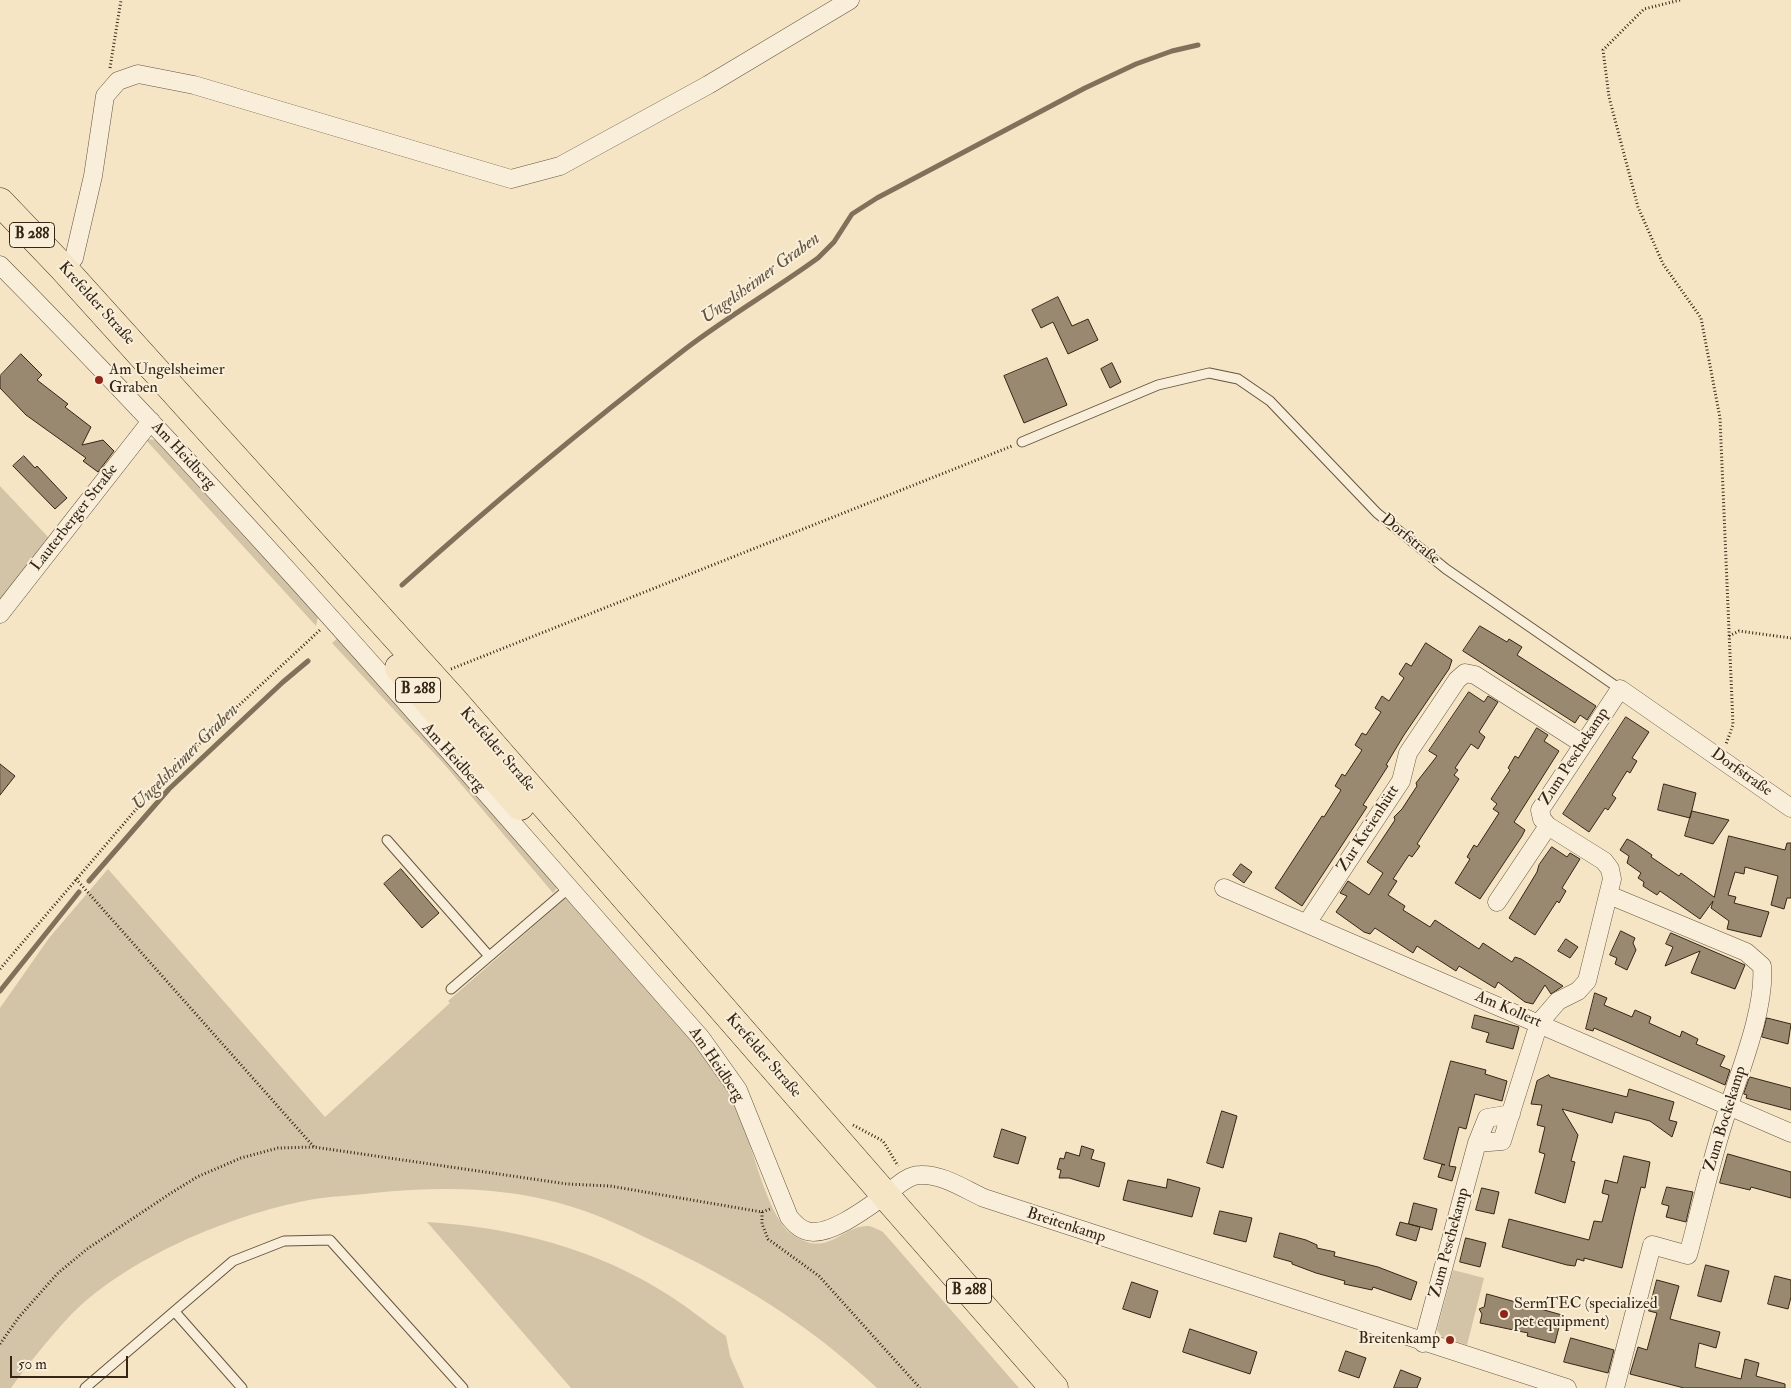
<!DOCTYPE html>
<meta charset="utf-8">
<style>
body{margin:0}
#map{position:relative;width:1791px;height:1388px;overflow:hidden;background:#f5e5c5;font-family:"IM FELL Double Pica",serif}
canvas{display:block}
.scale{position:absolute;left:10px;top:1356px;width:118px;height:22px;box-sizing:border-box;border:2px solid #352515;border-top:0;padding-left:6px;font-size:15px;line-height:18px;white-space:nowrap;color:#352515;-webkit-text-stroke:4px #f8eed9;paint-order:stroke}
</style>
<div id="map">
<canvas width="1791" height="1388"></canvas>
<div class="scale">50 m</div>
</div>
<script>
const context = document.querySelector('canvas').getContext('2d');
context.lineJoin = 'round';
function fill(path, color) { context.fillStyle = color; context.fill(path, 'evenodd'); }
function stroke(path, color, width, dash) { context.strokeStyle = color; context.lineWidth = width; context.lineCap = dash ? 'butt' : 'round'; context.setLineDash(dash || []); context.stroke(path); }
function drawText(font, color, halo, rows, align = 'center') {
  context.font = font + ' "IM FELL Double Pica",serif'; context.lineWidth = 4; context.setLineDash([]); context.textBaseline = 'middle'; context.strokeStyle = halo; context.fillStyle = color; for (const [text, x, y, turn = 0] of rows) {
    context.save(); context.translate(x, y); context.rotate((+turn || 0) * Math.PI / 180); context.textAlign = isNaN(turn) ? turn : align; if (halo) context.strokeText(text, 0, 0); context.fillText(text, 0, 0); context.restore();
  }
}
const green = new Path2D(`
 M145 439 158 440 318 616 316 626Z
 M0 486 49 538 0 608Z
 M339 637 558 887 553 893 444 764 332 643Z
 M108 869 325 1117 450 1003 448 1001 567 897C599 934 632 971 665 1008 687 1034 721 1071 735 1102 750 1134 766 1219 794 1236 830 1258 841 1225 869 1226 873 1227 879 1230 883 1232L1019 1388H877C810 1325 739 1281 655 1242 624 1227 593 1212 559 1203 497 1186 436 1187 373 1193 351 1196 329 1196 309 1200 230 1215 123 1259 67 1319 48 1340 28 1364 11 1388H0V1008L49 938Z
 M427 1222C512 1227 598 1249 670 1296 689 1308 707 1323 726 1336L730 1356 744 1388H571Z
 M1453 1270 1484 1278 1467 1345 1442 1337 1437 1330Z`);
const stream = new Path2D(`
 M402 585C493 503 587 425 684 350 727 317 774 290 818 258L834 242 852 214 877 198 1085 88 1136 64 1172 51 1198 45
 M89 881 169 789 283 682 308 661
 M0 991 79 892`);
const building = new Path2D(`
 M1058 297 1072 326 1088 319 1098 340 1068 354 1053 322 1041 328 1032 310Z
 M21 354 42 375 37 380 68 404 65 407 91 427 82 445 103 440 114 451 98 472 83 461 86 458 26 415 0 388V376Z
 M1047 358 1067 405 1024 423 1004 376Z
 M1112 363 1121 382 1110 388 1101 369Z
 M24 456 35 468 37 466 67 498 55 509 13 466Z
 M1480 626 1507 642 1509 639 1522 647 1517 655 1596 706 1587 720 1580 715 1575 723 1463 651Z
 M1426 643 1452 660 1449 669 1404 735 1386 765 1388 766 1363 805 1367 807 1302 906 1275 888 1322 816 1324 817 1341 790 1335 786 1342 774 1345 776 1362 750 1355 745 1362 733 1366 735 1381 712 1375 708 1382 696 1389 701 1404 678 1399 674 1406 663 1411 666Z
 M1469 692 1484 702 1488 696 1498 702 1479 732 1485 737 1478 749 1471 744 1455 768 1458 770 1454 775 1459 779 1417 844 1420 846 1412 857 1409 855 1393 879 1397 881 1388 895 1405 906 1403 910 1430 927 1435 920 1479 949 1483 943 1512 962 1515 957 1521 959 1563 986 1551 994 1545 985 1533 1004 1525 1002 1498 982 1495 988 1459 966 1456 971 1417 946 1413 953 1375 928 1370 934 1364 932 1336 912 1347 896 1340 893 1348 881 1369 895 1383 873 1367 862 1395 820 1394 817 1402 809 1417 786 1416 783 1437 756 1429 751Z
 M1626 717 1649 732 1632 758 1637 761 1630 773 1627 771 1612 795 1616 798 1608 810 1605 808 1589 832 1563 814Z
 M1537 728 1548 735 1544 741 1559 751 1514 822 1525 830 1522 836 1480 899 1455 883 1470 859 1467 857 1474 845 1477 847 1499 813 1493 809 1497 804 1491 799 1510 770 1508 768 1515 756 1518 758Z
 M0 764 15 776 0 795Z
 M1664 784 1696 793 1690 818 1658 810Z
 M1692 811 1729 820 1713 844 1685 836Z
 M1729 836 1785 850 1787 843H1791V898H1787L1784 909 1771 905 1778 876 1745 867 1744 874 1735 872 1728 895 1736 897 1734 903 1769 912 1761 937 1727 929 1729 921 1711 908 1713 901 1700 919 1660 891 1657 895 1643 886 1644 882 1638 878 1641 873 1627 863 1629 856 1620 850 1627 839 1633 842 1652 855 1651 857 1679 876 1681 873 1714 897Z
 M1552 847 1567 857 1570 853 1580 859 1562 888 1566 891 1559 903 1557 901 1535 935 1509 918 1537 872 1539 865Z
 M1241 864 1252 872 1244 883 1233 875Z
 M401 869 439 913 422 928 384 884Z
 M1621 931 1635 938 1633 943 1636 950 1627 970 1615 964 1617 958 1610 955Z
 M1671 933 1745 965 1735 989 1691 973 1700 951 1665 966 1673 947 1666 944Z
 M1566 939 1578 947 1570 958 1558 951Z
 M1595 993 1607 998 1604 1005 1632 1017 1635 1010 1651 1017 1649 1023 1680 1037 1682 1031 1698 1039 1696 1044 1725 1056 1720 1066 1730 1070 1725 1085 1622 1040 1594 1028 1593 1031 1586 1029Z
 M1475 1015 1519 1027 1513 1049 1486 1042 1489 1033 1472 1028Z
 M1767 1018 1791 1024 1788 1044 1762 1037Z
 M1451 1061 1486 1070 1485 1074 1507 1081 1502 1101 1475 1094 1466 1129 1459 1127 1453 1150 1449 1166 1456 1167 1452 1181 1438 1177 1442 1164 1445 1165 1424 1159Z
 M1549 1075 1550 1077 1627 1097 1629 1089 1674 1102 1669 1120 1677 1122 1672 1137 1650 1121 1615 1112 1612 1123 1562 1109 1578 1135 1571 1161 1575 1162 1565 1203 1535 1193 1545 1154 1539 1152 1545 1127 1537 1125 1542 1105 1531 1104 1537 1081Z
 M1750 1077 1791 1088V1110L1746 1098 1747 1095 1744 1094Z
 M1222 1111 1237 1116 1223 1168 1207 1163Z
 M1002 1129 1026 1137 1018 1164 994 1157Z
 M1082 1146 1094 1150 1091 1159 1105 1163 1099 1187 1069 1178H1059L1061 1170 1057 1169 1060 1158 1064 1159 1066 1152 1079 1156Z
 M1728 1154 1791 1172V1198L1751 1187 1750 1190 1720 1183Z
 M1624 1156 1650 1162 1645 1188 1641 1187 1634 1216 1622 1268 1584 1258V1261L1577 1259 1575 1266 1567 1265 1502 1247 1509 1219 1589 1240 1594 1221 1602 1222 1609 1195 1602 1193 1605 1180 1617 1183Z
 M1168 1179 1200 1188 1192 1217 1123 1200 1128 1180 1166 1188Z
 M1667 1187 1693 1192 1686 1222 1666 1217 1669 1206 1662 1204Z
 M1482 1188 1499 1192 1494 1214 1476 1210Z
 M1414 1203 1437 1209 1432 1230 1409 1224 1420 1227 1416 1241 1396 1235 1400 1222 1408 1224Z
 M1220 1211 1252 1218 1246 1242 1214 1234Z
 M1280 1233 1306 1240 1317 1245V1248L1335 1252 1334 1256 1378 1267 1417 1282 1411 1300 1373 1287 1372 1290 1344 1284 1345 1281 1316 1273 1292 1264V1262L1274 1257Z
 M1466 1238 1486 1243 1480 1267 1460 1262Z
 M1706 1265 1729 1271 1721 1302 1698 1296Z
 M1775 1276 1791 1280V1297L1788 1309 1768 1304Z
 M1657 1280 1679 1286 1670 1319 1720 1332 1716 1348 1699 1343 1695 1367 1741 1379 1745 1359 1759 1363 1756 1376 1785 1384V1388H1684L1630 1374 1638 1347 1647 1350 1657 1313 1649 1311Z
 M1132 1282 1158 1291 1150 1318 1123 1309Z
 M1487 1294 1562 1315 1555 1343 1527 1336 1528 1333 1480 1323 1482 1314 1479 1309 1484 1307Z
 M1190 1329 1257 1352 1250 1374 1183 1352Z
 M1571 1338 1614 1350 1608 1373 1564 1362Z
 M1346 1351 1366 1358 1359 1378 1339 1371Z
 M1401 1370 1421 1378 1417 1388H1394Z`);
const path = new Path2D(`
 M1680 0 1644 9 1603 50 1609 97 1638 207 1663 264 1701 318 1720 418 1733 725 1726 744
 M110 68 121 0
 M1729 636 1739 631 1791 638
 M451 669 1012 446
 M76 879 314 1147
 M0 969 150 793 221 722 320 630
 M853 1125 883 1141 898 1166
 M762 1212V1224L768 1239 819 1276 920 1388
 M0 1344 19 1317 57 1274 87 1249 171 1193 197 1177 241 1158 278 1148 314 1147 567 1184 610 1186 762 1212 770 1209`);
const service = new Path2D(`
 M1022 442 1158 385 1209 373 1238 379 1270 401 1377 513 1446 569 1620 689
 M387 840 489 956
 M451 989 569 888
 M175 1312 242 1388
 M85 1388 233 1261 284 1241 330 1240 463 1388`);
const minor = new Path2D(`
 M0 265C245 512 471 777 701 1038L738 1090 789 1217C794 1223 799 1229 807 1231 829 1238 871 1205 888 1193 897 1186 908 1175 920 1175 943 1174 964 1189 984 1198L1567 1388
 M64 269 74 258 93 176 105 96 118 81 138 74 194 85 511 179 560 166 708 85 850 0
 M0 614 151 421
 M1224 888 1791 1133
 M1609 895 1746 952 1762 966C1766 1010 1737 1078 1724 1121 1710 1165 1700 1211 1688 1255L1652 1245 1615 1388
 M1497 902 1548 826
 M1307 923 1401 781 1408 753 1457 680 1465 673 1475 675 1583 744
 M1477 1143 1502 1141 1539 1023 1558 1001 1578 991 1587 981 1612 879 1610 869 1604 861 1548 826 1542 819 1540 810 1620 689 1791 808
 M1423 1343 1477 1143 1487 1118 1511 1114`);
const primary = new Path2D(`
 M885 1195 1054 1388`);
const trunk = new Path2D(`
 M0 202 64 269 454 701 885 1195
 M399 668 520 806`);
const markers = [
 [99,380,5,"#8f2418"],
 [1504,1314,5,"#8f2418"],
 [1450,1340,5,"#8f2418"]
];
const shields = [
 [32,235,45],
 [418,690,45],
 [969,1291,45]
];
const shieldNames = [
 ["B 288",32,235],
 ["B 288",418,690],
 ["B 288",969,1291]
];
const streetNames = [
 ["Krefelder Straße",96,304,48],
 ["Am Heidberg",183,456,47],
 ["Lauterberger Straße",75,518,-52],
 ["Dorfstraße",1410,540,39],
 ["Krefelder Straße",497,750,49],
 ["Zum Peschekamp",1575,757,-57],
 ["Am Heidberg",453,758,48],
 ["Dorfstraße",1741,773,35],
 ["Zur Kreienhütt",1369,829,-57],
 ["Am Kollert",1508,1010,23],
 ["Krefelder Straße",763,1056,49],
 ["Am Heidberg",716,1065,56],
 ["Zum Bockekamp",1726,1119,-73],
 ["Breitenkamp",1066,1226,18],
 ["Zum Peschekamp",1450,1243,-75]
];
const poiNames = [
 ["Am Ungelsheimer",109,371],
 ["Graben",109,389],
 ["SermTEC (specialized",1514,1305],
 ["pet equipment)",1514,1323],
 ["Breitenkamp",1440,1340,"right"]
];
const waterNames = [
 ["Ungelsheimer Graben",761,279,-36],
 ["Ungelsheimer Graben",186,758,-45]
];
fill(green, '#d4c4a7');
stroke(stream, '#81715b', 5);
fill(building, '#998971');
stroke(building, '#352515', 1);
stroke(service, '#655541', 11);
stroke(minor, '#655541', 19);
stroke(primary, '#352515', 29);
stroke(trunk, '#352515', 29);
stroke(path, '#352515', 3, [1, 2.5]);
stroke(service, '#f8eed9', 9);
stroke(minor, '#f8eed9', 18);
stroke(primary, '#f5e5c5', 28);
stroke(trunk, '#f5e5c5', 28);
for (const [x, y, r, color] of markers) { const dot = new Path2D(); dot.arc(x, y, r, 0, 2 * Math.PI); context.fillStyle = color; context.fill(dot); stroke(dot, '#f8eed9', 2); }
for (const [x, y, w] of shields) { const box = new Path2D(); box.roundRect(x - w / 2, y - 12.5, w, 25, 4); context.fillStyle = '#f8eed9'; context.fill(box); stroke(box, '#352515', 1); }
drawText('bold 15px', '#352515', null, shieldNames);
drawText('16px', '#352515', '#f8eed9', streetNames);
drawText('16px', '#352515', '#f8eed9', poiNames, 'left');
drawText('italic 18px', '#61513e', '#f8eed9', waterNames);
</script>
